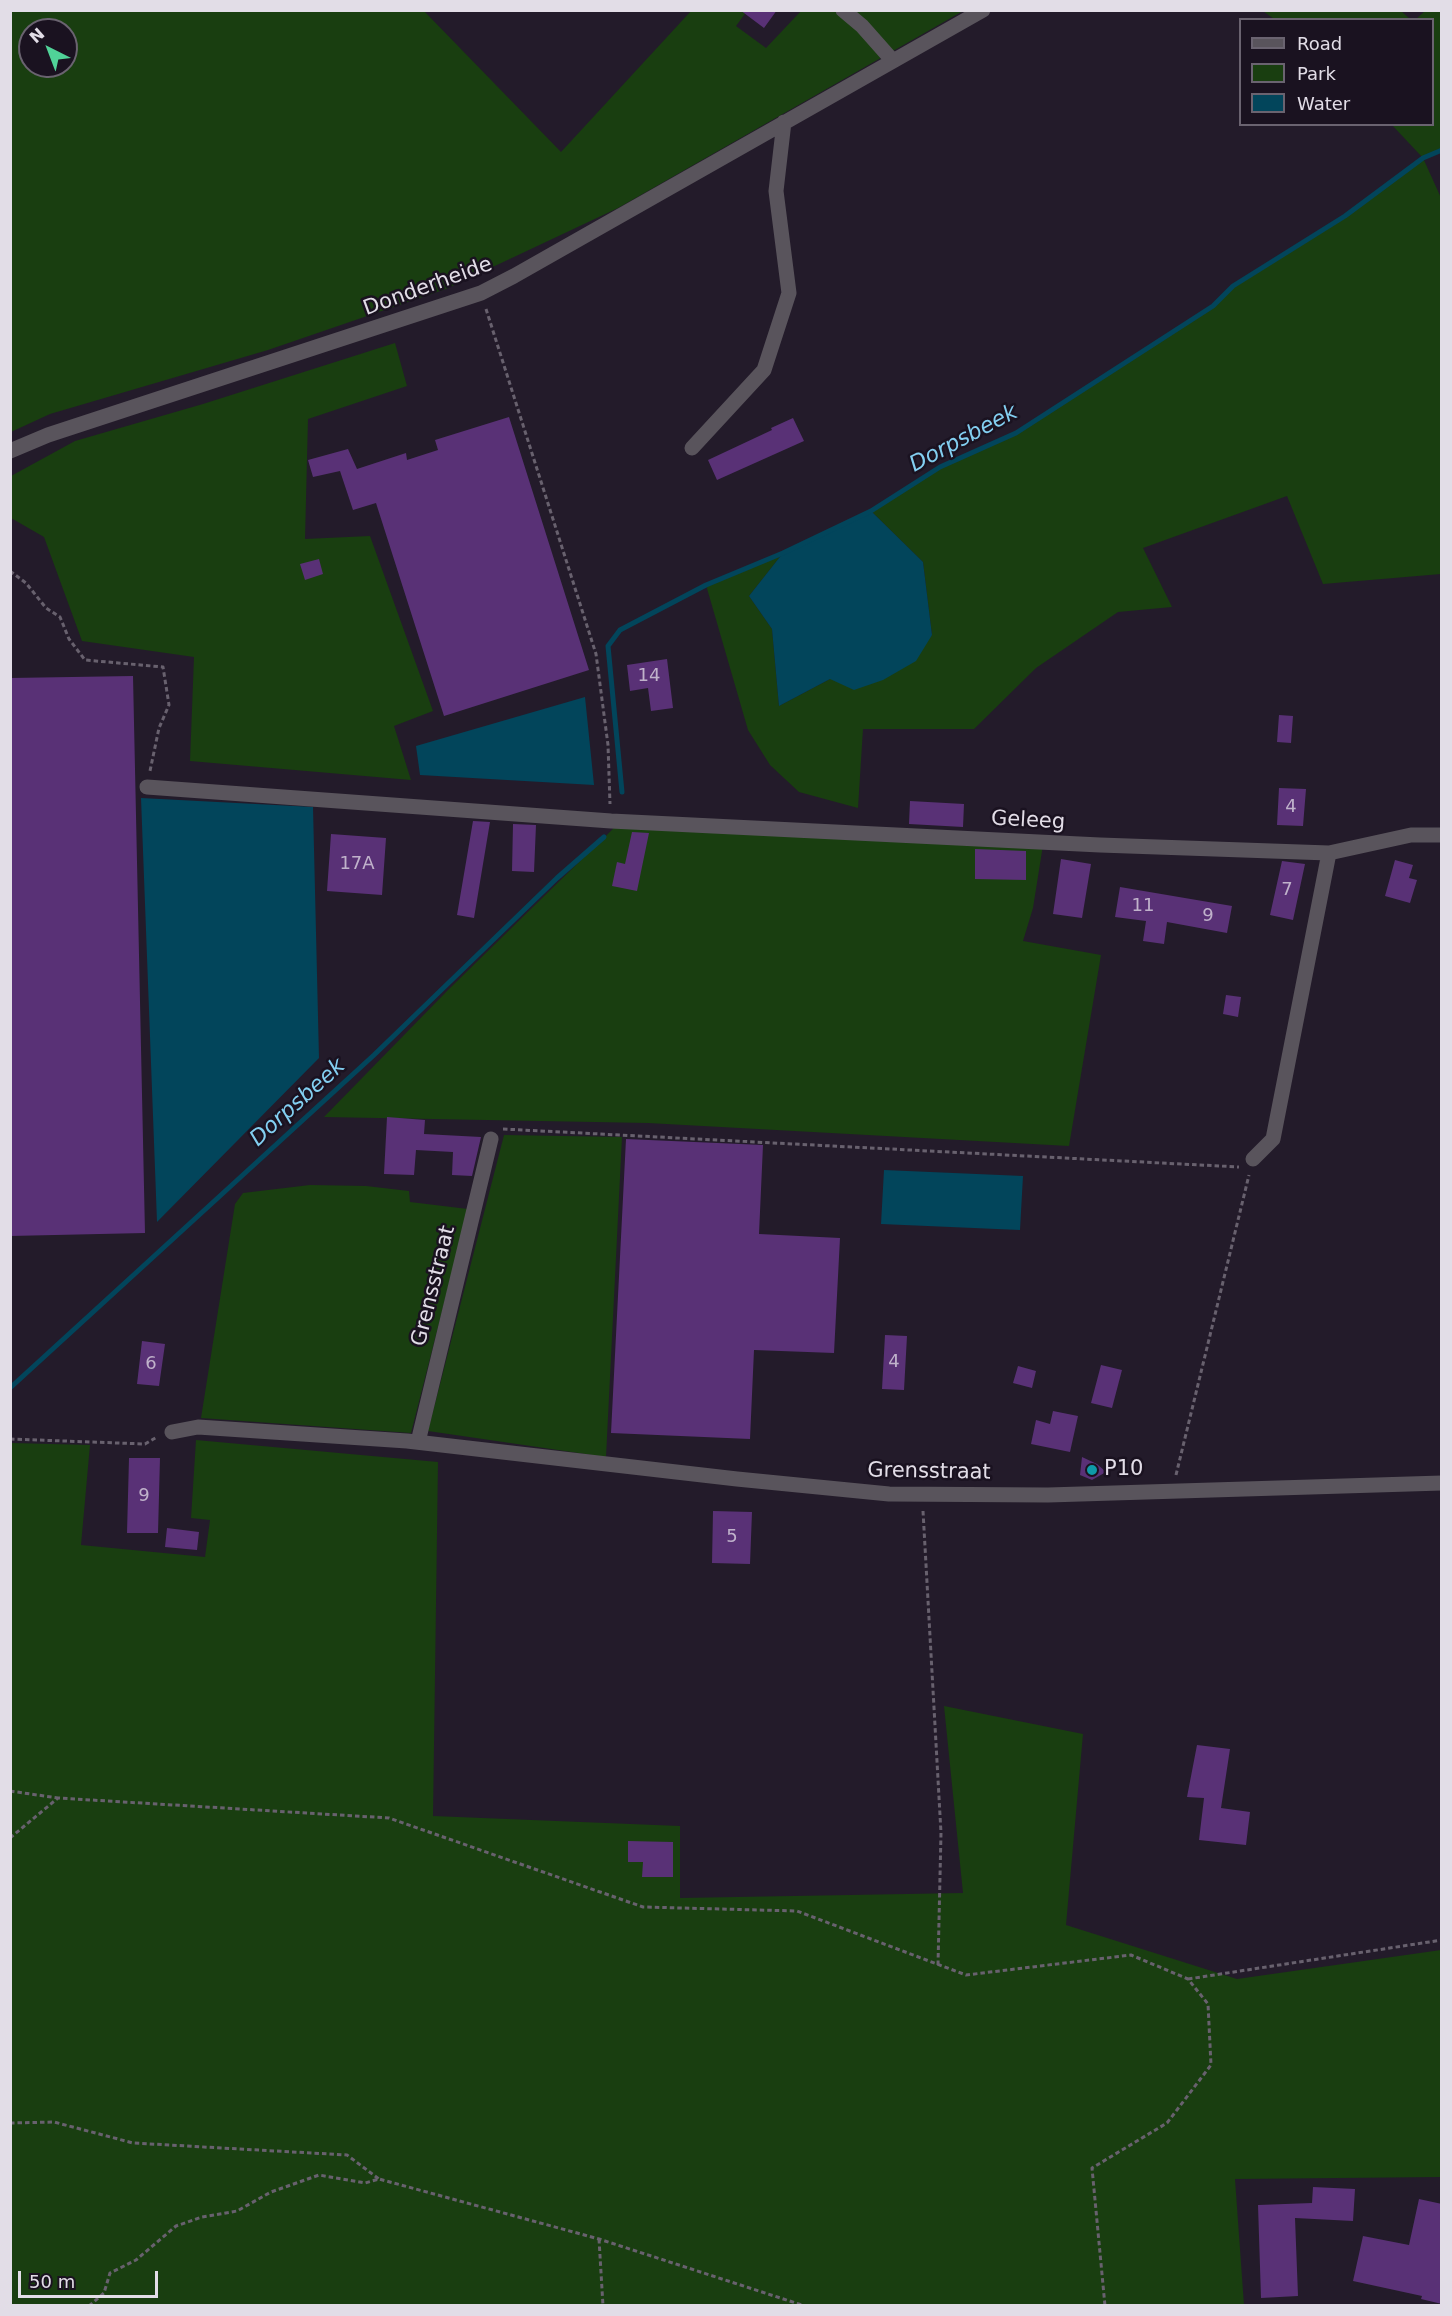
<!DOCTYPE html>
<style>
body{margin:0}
#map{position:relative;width:1452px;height:2316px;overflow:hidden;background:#231b2a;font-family:"DejaVu Sans",sans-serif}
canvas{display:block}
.frame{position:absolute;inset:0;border:12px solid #e2dde7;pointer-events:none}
.legend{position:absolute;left:1239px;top:18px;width:195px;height:108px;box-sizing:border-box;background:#1a1220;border:2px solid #6a6370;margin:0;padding:8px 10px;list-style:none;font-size:18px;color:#e2dde7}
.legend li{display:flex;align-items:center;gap:12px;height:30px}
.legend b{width:30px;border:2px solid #6a6370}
.north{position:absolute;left:18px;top:18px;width:60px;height:60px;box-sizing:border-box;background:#1a1220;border:2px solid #6a6370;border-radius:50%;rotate:318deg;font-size:16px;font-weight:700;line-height:24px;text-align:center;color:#e2dde7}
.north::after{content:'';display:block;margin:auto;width:21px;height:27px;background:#50d398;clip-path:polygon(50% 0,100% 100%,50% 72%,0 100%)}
.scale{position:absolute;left:18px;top:2271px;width:140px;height:27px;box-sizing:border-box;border:3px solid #e2dde7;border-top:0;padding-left:8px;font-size:18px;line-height:21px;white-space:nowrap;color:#e2dde7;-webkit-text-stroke:4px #1a1220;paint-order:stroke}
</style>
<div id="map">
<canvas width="1452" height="2316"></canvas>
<div class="frame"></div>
<ul class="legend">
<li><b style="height:8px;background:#59545c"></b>Road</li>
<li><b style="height:16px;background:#193e10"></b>Park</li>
<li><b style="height:16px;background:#02455b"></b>Water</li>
</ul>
<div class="north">N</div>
<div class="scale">50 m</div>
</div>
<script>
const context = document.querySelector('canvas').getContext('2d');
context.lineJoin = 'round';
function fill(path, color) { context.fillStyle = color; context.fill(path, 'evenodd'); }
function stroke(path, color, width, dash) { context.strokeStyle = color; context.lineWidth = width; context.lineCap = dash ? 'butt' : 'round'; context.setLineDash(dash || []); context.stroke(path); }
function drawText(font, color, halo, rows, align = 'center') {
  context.font = font + ' "DejaVu Sans",sans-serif'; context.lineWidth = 5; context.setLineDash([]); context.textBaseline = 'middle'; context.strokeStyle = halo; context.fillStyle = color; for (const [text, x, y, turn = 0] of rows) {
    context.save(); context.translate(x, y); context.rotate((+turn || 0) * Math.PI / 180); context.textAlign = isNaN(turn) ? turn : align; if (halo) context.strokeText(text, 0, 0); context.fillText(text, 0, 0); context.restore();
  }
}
const green = new Path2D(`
 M10 11H424L561 152 691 11H747L736 26 766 48 801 11H963L618 208 446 289 268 350 50 414 11 432ZM30 30H66V66H30Z
 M1263 11H1401L1410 19H1274Z
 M1425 11H1441V151L1423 158 1442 200 1441 574 1323 584 1287 496 1143 548 1172 607 1118 612 1036 668 974 729H863L858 808 799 792 770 765 748 730 706 585 783 553 749 596 772 629 779 706 830 679 932 635 923 562 871 511 940 467 1016 433 1213 306 1233 286 1344 216 1423 158 1392 125 1432 124V20L1416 19Z
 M395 343 407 386 308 419 305 539 370 536 433 711 394 726 411 780 190 761 194 657 82 641 44 537 11 518V476L75 441 203 404Z
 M617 825 1043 845 1033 908 1023 941 1101 955 1069 1146 648 1123 324 1117 448 990Z
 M504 1135 622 1137 606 1457 428 1431Z
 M310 1185 366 1186 409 1191 410 1202 468 1209 411 1433 201 1418 235 1204 243 1193Z
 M196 1440 438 1462 433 1816 680 1826V1898L963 1893 944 1706 1083 1734 1066 1925 1237 1979 1441 1950V2177L1235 2179 1244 2305 11 2306V1443L90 1445 81 1545 205 1557 210 1520 191 1518Z`);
const water = new Path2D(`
 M871 511 923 562 932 635 916 661 883 680 854 690 830 679 779 706 772 629 749 596 783 553Z
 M585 697 594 785 420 775 416 746Z
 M141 798 313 807 319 1058 157 1222Z
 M884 1170 1023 1176 1020 1230 881 1224Z`);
const stream = new Path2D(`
 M622 792 608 646 620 630 706 585 783 553 871 511 940 467 1016 433 1213 306 1233 286 1345 216 1423 158 1442 150
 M10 1388 374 1055 557 878 604 837`);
const building = new Path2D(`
 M740 10H777L764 28Z
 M509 417 589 670 444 716 376 503 353 510 340 471 313 477 308 460 348 449 357 469 406 453 407 460 438 450 435 440Z
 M793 418 804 441 717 480 708 460 772 430 771 428Z
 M319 559 323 574 305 580 300 564Z
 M667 659 673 708 651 711 648 688 630 691 627 665Z
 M133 676 145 1233 10 1236V678Z
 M1279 715 1293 716 1291 743 1277 742Z
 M1279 788 1306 789 1303 826 1277 825Z
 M910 801 964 804 963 827 909 824Z
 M473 821 490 822 474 918 457 915Z
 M513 824 536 825 534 872 512 871Z
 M632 832 649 833 637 891 612 886 617 862 625 864Z
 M331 834 386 838 382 895 327 891Z
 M975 849 1026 851V880L975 879Z
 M1061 859 1091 864 1082 918 1053 914Z
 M1395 860 1413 865 1409 878 1417 880 1410 903 1385 896Z
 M1282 861 1305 864 1293 920 1270 915Z
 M1120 887 1232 906 1227 933 1167 922 1164 944 1143 941 1146 921 1115 917Z
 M1226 995 1241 997 1238 1017 1223 1014Z
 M387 1117 425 1120 424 1134 481 1137 472 1176 452 1175 453 1152 416 1150 414 1175 384 1174Z
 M626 1139 763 1145 759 1234 840 1238 834 1353 754 1350 750 1439 611 1433Z
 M885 1335 907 1336 904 1390 882 1389Z
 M142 1341 165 1344 159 1386 137 1384Z
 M1101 1365 1122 1370 1112 1408 1091 1403Z
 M1018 1366 1036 1371 1032 1388 1013 1383Z
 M1053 1411 1078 1416 1070 1452 1031 1444 1036 1420 1050 1424Z
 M1082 1457 1097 1464 1106 1472 1092 1480 1080 1475Z
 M129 1458H160L158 1533H127Z
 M713 1511 752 1512 750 1564 712 1563Z
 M167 1528 199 1532 197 1550 165 1547Z
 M1197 1745 1230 1749 1221 1808 1250 1812 1246 1845 1199 1840 1204 1798 1187 1797Z
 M628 1841 673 1842V1877H642L643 1862H628Z
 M1313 2187 1355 2189 1353 2221 1295 2218 1298 2296 1261 2298 1258 2205 1312 2203Z
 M1419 2199 1442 2204V2304L1421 2299 1422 2296 1353 2281 1363 2236 1409 2245Z`);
const path = new Path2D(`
 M486 309 596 654 608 745 610 804
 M10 571 26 583 46 608 60 617 69 639 85 660 163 667 169 705 159 728 150 771
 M503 1129 1239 1167
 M10 1439 145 1444 157 1437
 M1176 1475 1249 1175
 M923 1511 941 1833 938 1965
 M10 1791 58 1798
 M10 1838 58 1798 389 1818 643 1907 797 1911 966 1975 1131 1955 1188 1979 1208 2004 1211 2065 1167 2123 1092 2168 1105 2306
 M1188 1979 1442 1940
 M10 2123 54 2122 133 2143 347 2155 379 2179
 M599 2239 603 2306
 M89 2306 104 2293 110 2273 136 2260 176 2226 202 2217 237 2211 271 2192 319 2175 365 2183 379 2179 599 2239 805 2306`);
const minor = new Path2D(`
 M843 10 862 26 893 61
 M692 448 764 370 789 293 776 191 784 122
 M10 451 48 435 481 293 514 276 983 10
 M147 787 611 821 1100 845 1329 853 1411 835H1442
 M1253 1159 1273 1139 1329 853
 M172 1432 198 1427 407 1441 737 1479 889 1494 1048 1495 1442 1483
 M418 1442 491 1139`);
const markers = [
 [1092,1470,6,"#0f9aa8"]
];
const numberNames = [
 ["14",649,676],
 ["4",1291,807],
 ["17A",357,864],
 ["7",1287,890],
 ["11",1143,906],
 ["9",1208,916],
 ["4",894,1362],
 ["6",151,1364],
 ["9",144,1496],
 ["5",732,1537]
];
const streetNames = [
 ["Donderheide",428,287,-20],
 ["Geleeg",1028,821,3],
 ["Grensstraat",434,1286,-76],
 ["Grensstraat",929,1472,1]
];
const poiNames = [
 ["P10",1104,1470]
];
const waterNames = [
 ["Dorpsbeek",964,439,-28],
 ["Dorpsbeek",298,1103,-42]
];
fill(green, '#193e10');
fill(water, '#02455b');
stroke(stream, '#02455b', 5);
fill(building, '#593176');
stroke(path, '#68616e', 3, [4.5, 3]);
stroke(minor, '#59545c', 15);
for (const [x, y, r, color] of markers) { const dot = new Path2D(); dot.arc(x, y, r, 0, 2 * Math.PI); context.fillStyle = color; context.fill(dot); stroke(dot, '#1a1220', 2); }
drawText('18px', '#c0b2cb', null, numberNames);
drawText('21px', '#e2dde7', '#1a1220', streetNames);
drawText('21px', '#e2dde7', '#1a1220', poiNames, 'left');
drawText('italic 22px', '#83cff1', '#1a1220', waterNames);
</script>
